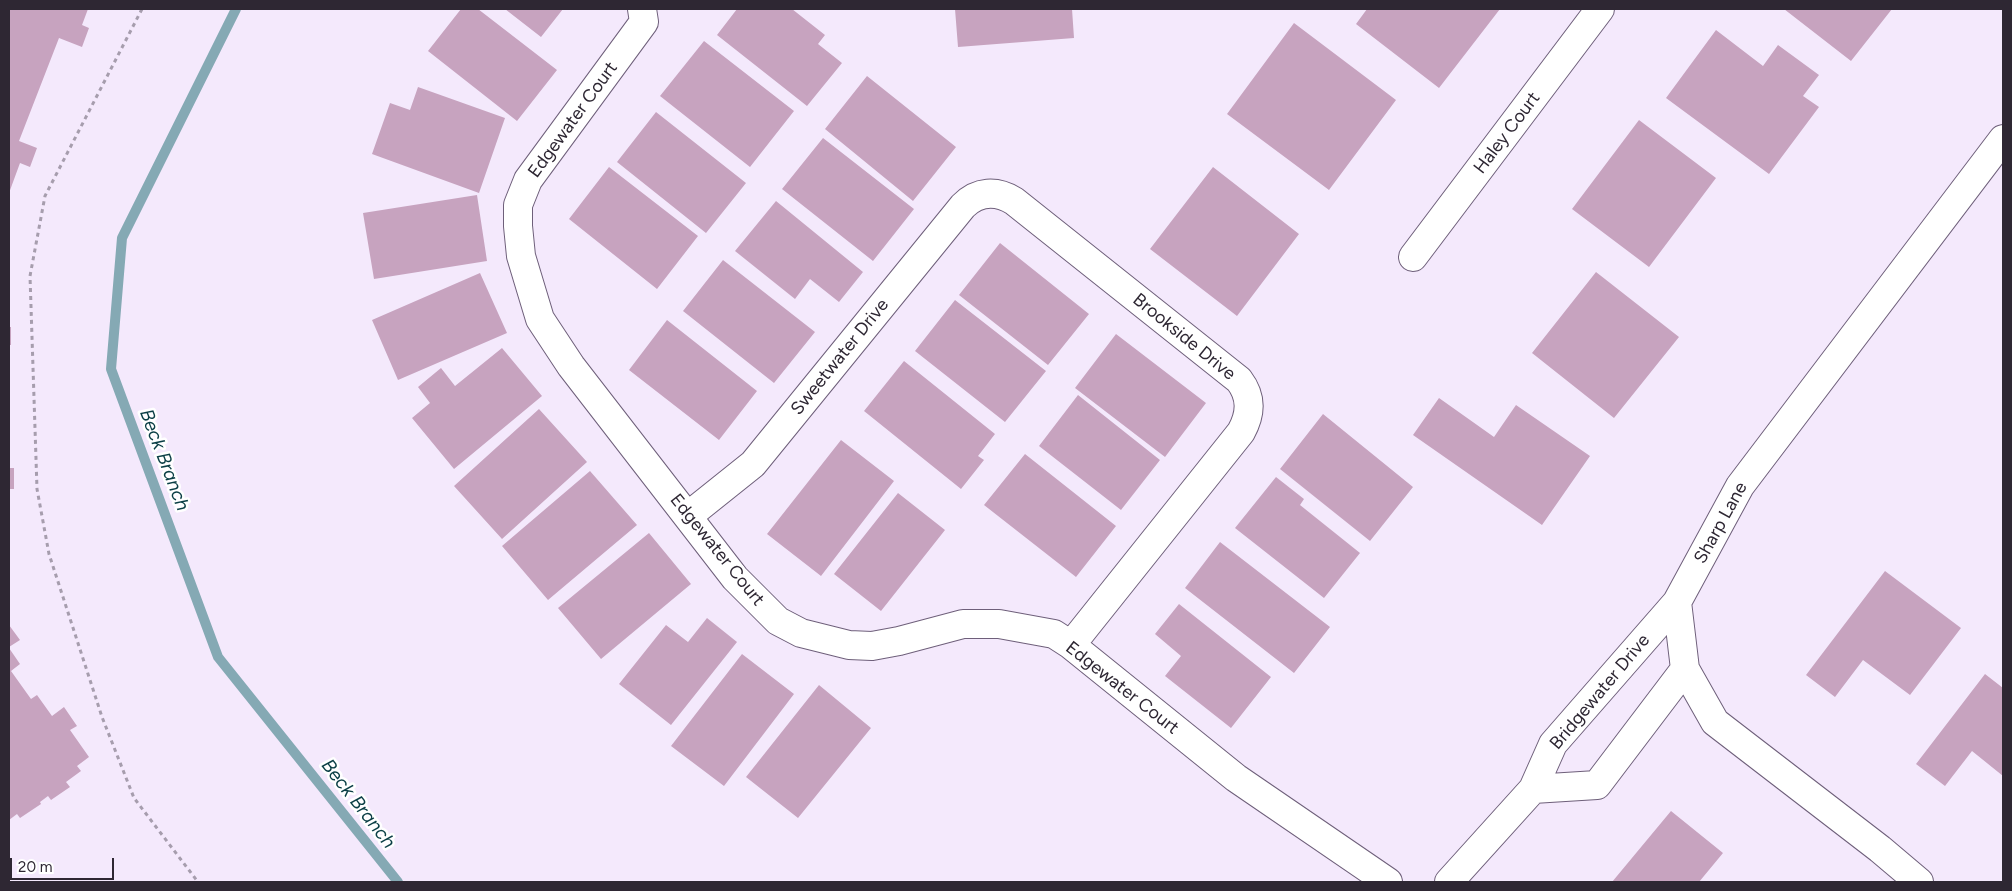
<!DOCTYPE html>
<style>
body{margin:0}
#map{position:relative;width:2012px;height:891px;overflow:hidden;background:#f4e9fc;font-family:Figtree,sans-serif}
canvas{display:block}
.frame{position:absolute;inset:0;border:10px solid #2e2733;pointer-events:none}
.scale{position:absolute;left:10px;top:858px;width:104px;height:22px;box-sizing:border-box;border:2px solid #2e2733;border-top:0;padding-left:6px;font-size:15px;line-height:18px;white-space:nowrap;color:#2e2733;-webkit-text-stroke:4px #fff;paint-order:stroke}
</style>
<div id="map">
<canvas width="2012" height="891"></canvas>
<div class="frame"></div>
<div class="scale">20 m</div>
</div>
<script>
const context = document.querySelector('canvas').getContext('2d');
context.lineJoin = 'round';
function stroke(path, color, width, dash) { context.strokeStyle = color; context.lineWidth = width; context.lineCap = dash ? 'butt' : 'round'; context.setLineDash(dash || []); context.stroke(path); }
function fill(path, color) { context.fillStyle = color; context.fill(path, 'evenodd'); }
function drawText(font, color, halo, rows, align = 'center') {
  context.font = font + ' Figtree,sans-serif'; context.lineWidth = 5; context.setLineDash([]); context.textBaseline = 'middle'; context.strokeStyle = halo; context.fillStyle = color; for (const [text, x, y, turn = 0] of rows) {
    context.save(); context.translate(x, y); context.rotate((+turn || 0) * Math.PI / 180); context.textAlign = isNaN(turn) ? turn : align; if (halo) context.strokeText(text, 0, 0); context.fillText(text, 0, 0); context.restore();
  }
}
const stream = new Path2D(`
 M236 9 122 238 111 369 218 657 398 882`);
const building = new Path2D(`
 M9 9H88L82 25 89 28 82 47 59 38 19 141 37 148 30 167 20 163 9 193Z
 M461 9H478L557 70 517 121 428 51Z
 M505 9H563L541 37Z
 M737 9H792L825 35 818 44 842 63 807 106 717 35Z
 M955 9H1072L1074 38 958 47Z
 M1367 9H1500L1439 88 1356 24Z
 M1784 9H1892L1851 61Z
 M1294 23 1396 100 1329 190 1227 114Z
 M1716 30 1763 66 1778 45 1819 75 1803 96 1819 107 1769 174 1666 98Z
 M704 41 794 111 750 167 660 96Z
 M867 76 956 147 913 201 825 129Z
 M418 87 505 118 479 193 372 154 390 103 410 110Z
 M656 112 746 183 706 233 617 162Z
 M1639 120 1716 178 1649 267 1572 209Z
 M823 138 914 209 873 261 782 189Z
 M609 167 698 236 657 289 569 219Z
 M1213 167 1299 234 1237 316 1150 249Z
 M477 195 487 261 374 279 363 213Z
 M776 201 863 272 839 302 810 279 795 299 735 251Z
 M1000 243 1089 314 1048 365 959 295Z
 M723 260 815 332 774 383 683 311Z
 M1596 272 1679 337 1614 418 1532 353Z
 M480 273 507 333 398 380 372 320Z
 M955 300 1046 371 1005 422 915 351Z
 M667 320 757 391 719 440 629 370Z
 M9 327H11V345H9Z
 M1116 334 1206 403 1165 457 1075 388Z
 M502 348 542 396 454 469 412 418 430 403 418 387 441 368 455 386Z
 M904 361 995 434 978 456 984 460 961 489 864 411Z
 M1078 395 1160 460 1121 510 1039 446Z
 M1439 398 1494 437 1516 405 1590 456 1542 525 1413 435Z
 M539 409 587 462 502 539 454 486Z
 M1323 414 1413 487 1370 541 1280 469Z
 M841 440 894 481 821 576 767 534Z
 M1025 454 1116 526 1076 577 984 505Z
 M9 468H14V489H9Z
 M590 471 637 525 548 600 502 546Z
 M1276 477 1304 499 1300 505 1360 553 1324 598 1235 528Z
 M898 493 945 530 881 611 834 574Z
 M649 533 691 584 601 659 558 608Z
 M1220 542 1330 627 1294 673 1185 588Z
 M1885 571 1961 628 1910 695 1863 660 1835 697 1806 675Z
 M1179 604 1271 677 1231 728 1165 676 1181 656 1155 634Z
 M707 618 737 642 671 725 619 684 666 625 688 642Z
 M9 625 20 640 9 647Z
 M9 648 20 664 11 671 31 699 37 695 52 716 64 707 77 726 70 730 89 757 77 766 81 771 66 782 70 787 51 800 48 796 40 802 41 804 20 818 17 814 9 820Z
 M742 654 794 694 724 786 671 746Z
 M1985 674 2003 688V776L1972 751 1945 786 1916 764Z
 M819 685 871 728 798 818 746 777Z
 M1671 811 1723 853 1699 882H1612Z`);
const path = new Path2D(`
 M142 9 45 196 30 276 37 489 49 554 102 717 134 798 198 882`);
const minor = new Path2D(`
 M642 9 644 22 528 180 518 205V226L521 256 540 319 571 366 735 578 778 621 801 633 849 645 872 646 899 641 963 624H999L1054 634 1071 645 1236 778 1388 882
 M1413 257 1600 9
 M688 516 753 464 963 206C978 191 996 190 1014 201L1239 380C1252 397 1251 414 1241 432L1071 645
 M1533 789 1597 785 1685 669
 M1449 882 1533 789 1553 744 1677 602
 M1919 882 1880 849 1715 722 1685 669 1677 602 1740 486 2003 139`);
const streetNames = [
 ["Edgewater Court",573,120,-54],
 ["Haley Court",1507,133,-53],
 ["Brookside Drive",1184,337,39],
 ["Sweetwater Drive",840,357,-51],
 ["Sharp Lane",1721,523,-61],
 ["Edgewater Court",717,550,51],
 ["Edgewater Court",1122,688,38],
 ["Bridgewater Drive",1600,692,-50]
];
const waterNames = [
 ["Beck Branch",164,460,69],
 ["Beck Branch",358,804,52]
];
stroke(stream, '#85a9b4', 10);
fill(building, '#c7a3bf');
stroke(minor, '#6e5f7a', 30);
stroke(path, '#a69dad', 3, [4, 4]);
stroke(minor, '#fff', 28);
drawText('18px', '#2e2733', '#fff', streetNames);
drawText('italic 19px', '#0a3e45', '#fff', waterNames);
</script>
